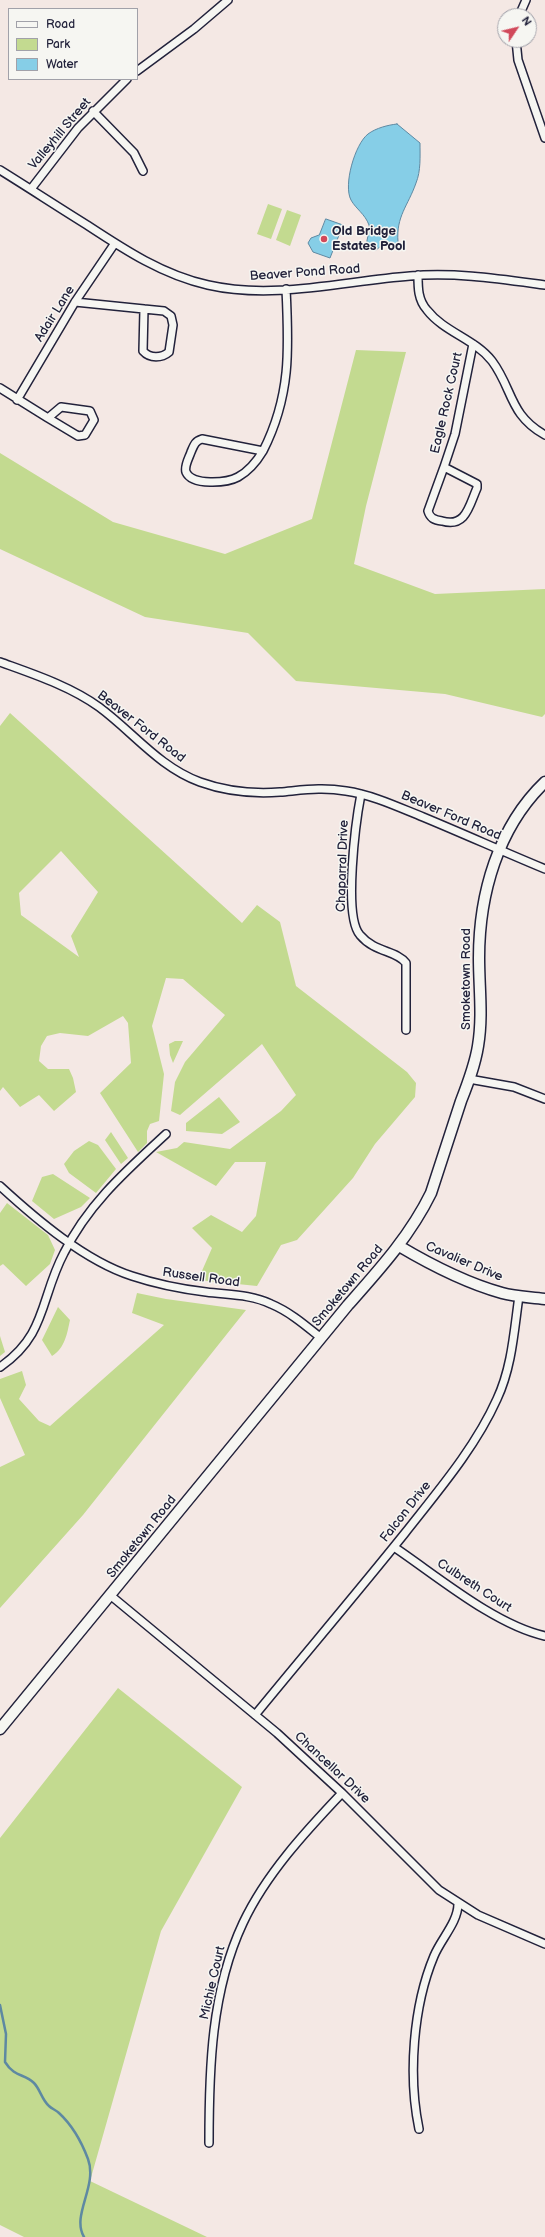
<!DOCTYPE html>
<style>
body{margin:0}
#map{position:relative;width:545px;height:2237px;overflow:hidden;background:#f4e8e4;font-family:"Balsamiq Sans",sans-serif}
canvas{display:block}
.legend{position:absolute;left:8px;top:8px;width:130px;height:72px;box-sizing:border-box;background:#f6f6f2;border:1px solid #a1a1a9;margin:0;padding:5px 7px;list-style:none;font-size:12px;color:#22223b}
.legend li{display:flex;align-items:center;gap:8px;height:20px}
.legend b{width:20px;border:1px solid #a1a1a9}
.north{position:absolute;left:497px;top:8px;width:40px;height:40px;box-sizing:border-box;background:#f6f6f2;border:1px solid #a1a1a9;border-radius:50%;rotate:55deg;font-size:11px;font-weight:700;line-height:16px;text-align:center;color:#22223b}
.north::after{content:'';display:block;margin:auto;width:14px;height:18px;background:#d1495b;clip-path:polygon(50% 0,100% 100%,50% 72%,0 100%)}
</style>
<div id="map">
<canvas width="545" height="2237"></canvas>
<ul class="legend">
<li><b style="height:5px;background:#f6f6f2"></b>Road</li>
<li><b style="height:11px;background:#c3da90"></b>Park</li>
<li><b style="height:11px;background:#86cee7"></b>Water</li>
</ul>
<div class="north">N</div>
</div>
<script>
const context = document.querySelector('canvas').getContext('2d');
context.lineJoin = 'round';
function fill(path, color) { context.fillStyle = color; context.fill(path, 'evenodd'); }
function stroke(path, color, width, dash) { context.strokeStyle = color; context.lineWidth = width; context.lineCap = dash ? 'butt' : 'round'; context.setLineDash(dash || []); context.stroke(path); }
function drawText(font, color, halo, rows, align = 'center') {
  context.font = font + ' "Balsamiq Sans",sans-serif'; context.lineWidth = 3; context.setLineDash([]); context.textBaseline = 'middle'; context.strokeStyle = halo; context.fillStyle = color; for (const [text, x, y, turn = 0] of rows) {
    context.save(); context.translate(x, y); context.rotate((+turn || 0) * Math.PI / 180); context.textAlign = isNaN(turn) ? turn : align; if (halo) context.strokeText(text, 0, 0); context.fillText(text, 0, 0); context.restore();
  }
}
const green = new Path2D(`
 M268 204 282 209 271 239 257 234Z
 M287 210 301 215 290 246 276 240Z
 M356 350 406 352 366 506 354 564 435 594 545 589V714L542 717 445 694 296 681 248 633 145 617 0 549V453L113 522 225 554 312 519Z
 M10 713 242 923 257 905 280 922 296 986 407 1072 416 1083 415 1097 375 1144 353 1178 297 1240 281 1245 257 1286 198 1280 212 1248 192 1228 211 1215 242 1232 256 1216 266 1162H235L216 1186 156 1152 177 1148 184 1142 230 1149 281 1111 296 1095 262 1044 180 1115 171 1111 175 1082 185 1062 225 1015 183 979 166 978 152 1026 164 1074 159 1121 150 1124 147 1131V1143L138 1152 100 1093 131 1063 128 1023 123 1016 88 1036 60 1033 47 1036 41 1046 39 1061 48 1069H69L73 1078 76 1092 54 1111 39 1095 20 1107 3 1087 0 1091V726ZM61 851 98 892 71 936 79 957 21 915 19 893Z
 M175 1041H183L173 1063 170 1055 169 1044Z
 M219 1097 240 1122 222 1134 186 1131V1123Z
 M111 1132 128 1158 121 1164 105 1140Z
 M89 1141 98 1145 116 1169 96 1193 69 1173 64 1164 74 1151Z
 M53 1174 90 1198 81 1207 54 1219 32 1201 42 1177Z
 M7 1203 48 1235 55 1250 50 1264 26 1286 3 1264 0 1266V1213Z
 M137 1293 166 1299 246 1310 83 1515 0 1608V1467L25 1455 0 1398V1379L22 1371 26 1385 19 1399 39 1421 50 1426 164 1325 132 1313Z
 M58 1307 70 1320C67 1334 65 1348 52 1356L42 1340Z
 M0 1336 5 1352 0 1356Z
 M118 1688 242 1787 161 1931 90 2181 207 2237H24L0 2225V1838Z`);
const water = new Path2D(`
 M397 124 420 143C420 156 421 171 416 183 408 206 396 216 398 242L393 245 381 246 376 250 368 249C364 241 371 233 369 225 365 214 356 209 351 200 343 185 355 144 368 134 376 128 388 125 397 124Z
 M326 219 343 225 330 258 313 252 308 243 311 238 319 235Z`);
const stream = new Path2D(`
 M0 2005 6 2034 5 2062C15 2078 24 2073 34 2083 40 2089 42 2100 49 2106 52 2109 56 2110 59 2113 72 2125 82 2143 88 2159 98 2186 71 2215 84 2237`);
const street = new Path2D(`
 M519 16 526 0
 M516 40 518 60 545 138
 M137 71 194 29 228 0
 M93 111 134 153 143 171
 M0 170C29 188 58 207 87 225 125 250 163 275 208 285 274 300 344 281 410 276 455 272 500 279 545 285
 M31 189 78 128 127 79
 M418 275C418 288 418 300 427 310 444 332 475 339 492 361 513 389 509 415 545 435
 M75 302 144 309
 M144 309 164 311 171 316 173 325 169 352C162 358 150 359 143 351Z
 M0 388 48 418
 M17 400 75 302 115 243
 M61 407 90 411 94 420 85 435 78 436 48 418Z
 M202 439 263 451C257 461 249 471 238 477 227 483 192 486 186 472 184 466 189 458 191 452 194 445 195 441 202 439Z
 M263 451C291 396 289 349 286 289
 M444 467 477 484V488C469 506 466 528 442 521 434 520 430 518 428 511Z
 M444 467 455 434 473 344
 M0 662C33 674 70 686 99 707 133 732 159 767 200 782 225 791 253 794 280 792 304 790 322 787 346 791 373 795 398 807 423 817 464 834 504 852 545 869
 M361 794C356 820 343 916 360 935 375 953 396 950 406 963V1030
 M469 1079 514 1087 545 1099
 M0 1186C36 1219 85 1261 132 1276 156 1284 181 1289 206 1292 228 1295 250 1294 271 1304 290 1312 305 1325 321 1338
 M0 1367C47 1335 40 1298 64 1253 88 1204 127 1170 166 1134
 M394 1547C437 1576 495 1625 545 1636
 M110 1595 277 1733 342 1793 439 1890 478 1915 545 1944
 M255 1715C305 1654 356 1594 405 1533 438 1491 475 1448 497 1399 512 1367 514 1331 519 1296
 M419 2129C408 2076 413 2006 434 1956 441 1939 458 1922 458 1904
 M209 2143C209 2069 211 1991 243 1923 266 1874 306 1831 342 1793`);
const secondary = new Path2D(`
 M399 1246C431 1265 466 1283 502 1293 516 1297 531 1297 545 1299
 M0 1729 348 1305C379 1270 410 1236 431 1193 441 1162 451 1132 461 1101 468 1083 475 1065 478 1046 483 1016 479 988 479 958 479 894 498 827 545 782`);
const markers = [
 [324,239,4,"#d1495b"]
];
const streetNames = [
 ["Valleyhill Street",60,134,-50],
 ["Beaver Pond Road",305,273,-4],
 ["Adair Lane",55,314,-58],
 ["Eagle Rock Court",447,403,-77],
 ["Beaver Ford Road",141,727,38],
 ["Beaver Ford Road",451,816,23],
 ["Chaparral Drive",343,866,-88],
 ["Smoketown Road",467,979,-90],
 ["Cavalier Drive",464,1262,23],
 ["Russell Road",201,1278,8],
 ["Smoketown Road",348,1286,-50],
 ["Falcon Drive",406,1512,-52],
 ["Smoketown Road",142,1537,-51],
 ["Culbreth Court",474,1586,33],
 ["Chancellor Drive",332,1768,43],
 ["Michie Court",213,1983,-77]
];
const poiNames = [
 ["Old Bridge",332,232],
 ["Estates Pool",332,247]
];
fill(green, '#c3da90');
fill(water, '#86cee7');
stroke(water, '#5e89a2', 1);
stroke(stream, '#5e89a2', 2.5);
stroke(street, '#22223b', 10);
stroke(secondary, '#22223b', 13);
stroke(street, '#f6f6f2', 7);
stroke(secondary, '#f6f6f2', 10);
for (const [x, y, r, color] of markers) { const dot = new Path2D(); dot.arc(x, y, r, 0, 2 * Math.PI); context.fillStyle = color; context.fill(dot); stroke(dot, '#f6f6f2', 1.5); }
drawText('13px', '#22223b', '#f6f6f2', streetNames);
drawText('bold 13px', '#22223b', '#f6f6f2', poiNames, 'left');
</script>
